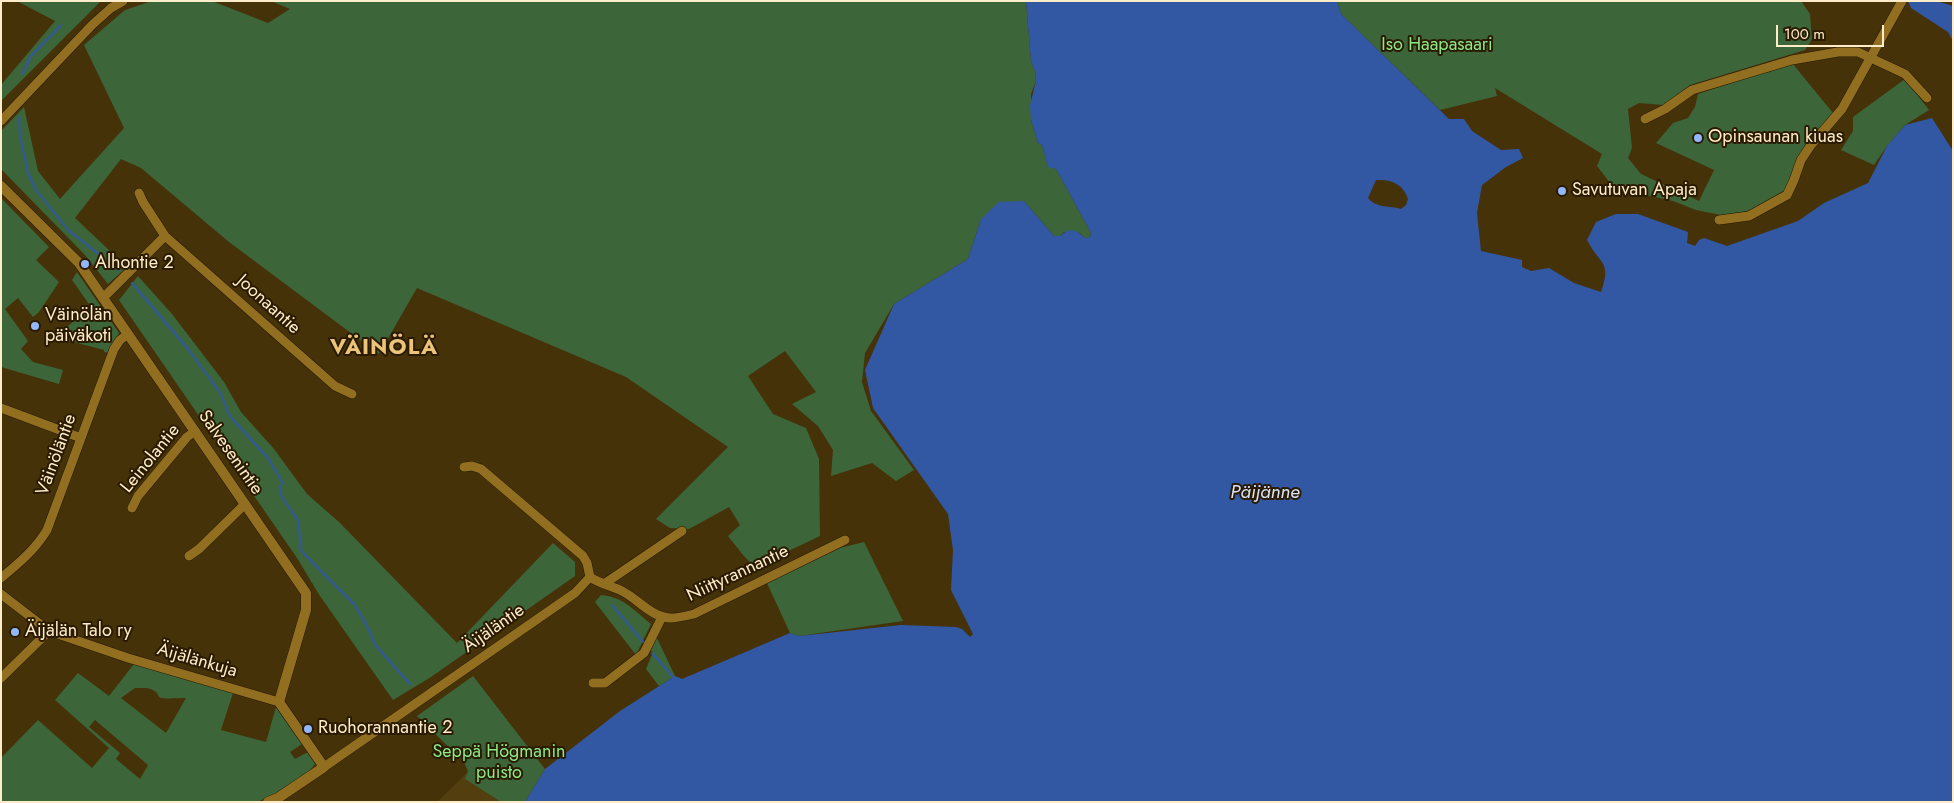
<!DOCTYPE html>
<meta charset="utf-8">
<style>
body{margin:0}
#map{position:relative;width:1954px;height:803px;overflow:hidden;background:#453209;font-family:Jost,sans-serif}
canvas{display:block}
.frame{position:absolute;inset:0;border:2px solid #ffecc8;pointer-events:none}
.scale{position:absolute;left:1776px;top:25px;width:108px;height:22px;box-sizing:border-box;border:2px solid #ffecc8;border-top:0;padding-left:6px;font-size:15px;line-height:18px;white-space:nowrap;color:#ffecc8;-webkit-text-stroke:4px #291a00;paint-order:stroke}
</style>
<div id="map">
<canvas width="1954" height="803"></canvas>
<div class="frame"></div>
<div class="scale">100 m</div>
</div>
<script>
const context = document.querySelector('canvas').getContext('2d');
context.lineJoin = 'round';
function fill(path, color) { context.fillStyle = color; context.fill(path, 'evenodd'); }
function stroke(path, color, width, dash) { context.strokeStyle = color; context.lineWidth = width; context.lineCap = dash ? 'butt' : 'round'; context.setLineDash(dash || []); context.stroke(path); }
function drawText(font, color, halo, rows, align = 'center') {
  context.font = font + ' Jost,sans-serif'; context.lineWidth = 4; context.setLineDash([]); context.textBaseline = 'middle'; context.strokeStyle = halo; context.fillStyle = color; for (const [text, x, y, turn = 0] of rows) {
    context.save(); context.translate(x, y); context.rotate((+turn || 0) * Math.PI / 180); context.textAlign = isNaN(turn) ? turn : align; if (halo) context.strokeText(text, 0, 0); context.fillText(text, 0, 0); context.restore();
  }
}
const built = new Path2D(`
 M469 771 465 779 501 802H437Z`);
const green = new Path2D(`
 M17 1H101L1 101V85L55 21Z
 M152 1H212L268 23 290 9 271 1H1026L1031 61 1035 71 1036 81 1031 94V120L1038 143 1042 145 1048 166 1056 169 1091 233 1090 237 1085 238 1080 233 1064 232 1060 236H1054L1024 201 981 219 968 259 894 304 865 353 862 382 871 411 914 470 896 481 872 463 831 476 833 450 818 426 792 404 816 392 785 351 748 376 773 414 806 428 819 459 820 536 755 567 743 555 728 536 740 525 729 507 689 529 670 528 656 519 728 447 626 377 417 288 379 354 229 242 141 168 121 159 75 218 127 267 108 284 85 255 1 169V131L24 107 38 171 60 199 124 128 84 45 125 10Z
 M1337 1H1801L1810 14 1812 39 1805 50 1690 85 1663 105 1639 103 1628 109 1632 148 1628 158 1641 174 1699 201 1714 170 1656 143 1673 123 1688 118 1695 107 1698 94 1792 63 1833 113 1785 190 1748 211 1721 215 1696 210 1673 201 1614 188 1597 166 1602 154 1495 88 1497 96 1440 110 1341 14Z
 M1905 79 1929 110 1905 125 1887 146 1874 165 1841 150 1853 131V117Z
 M1 198 49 247 36 260 59 282 39 312 33 317 18 298 5 309 28 341 21 349 33 362 63 370 59 384 1 367Z
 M77 272 119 333 110 353 104 352V350L66 340 68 326 91 307 72 280Z
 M138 276 172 314 224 382 241 412 274 449 307 494 339 522 457 643 553 543 575 562V576L431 677 393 700 320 596 297 558 119 300Z
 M864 542 903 621 799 636 790 633 767 583 840 548Z
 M601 595C624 597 633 610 651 624L636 655 595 602Z
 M656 636 675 676 659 686 646 669 653 652 649 650Z
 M134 664 233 693 221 730 266 742 276 707 302 744 290 752 295 759 308 752 315 764C301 783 278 793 257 802H1V758L38 720 92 768 109 748 55 700 78 673 109 696ZM135 688C142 688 151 687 156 692 159 695 157 696 161 698 165 699 180 698 186 698L166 733 121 698ZM95 720 148 765 140 779 116 759 120 753 89 727Z
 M473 676 545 769 525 802H501L465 779 468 771 464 762 417 716Z`);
const water = new Path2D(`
 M1026 1H1337L1341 14 1449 119H1464L1472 131 1501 150 1519 149 1523 158 1506 167 1482 185 1477 213 1481 251 1522 260V267L1531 271 1549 268 1574 283 1601 292C1612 261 1600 265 1587 240L1596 222 1616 214H1638L1688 232 1687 243 1695 246 1699 240 1704 238 1727 246 1798 221 1824 203 1868 183 1887 146 1905 125 1932 118 1953 151V802H525L545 769 620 711 675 676 682 679 790 633 799 636 901 625 956 627 962 629 970 637 973 634 951 590 953 550 948 514 873 408 865 370 894 304 968 259 981 219 999 202 1024 201 1054 236H1060C1069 227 1076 229 1085 238L1090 237 1091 233 1056 169 1048 167 1042 145 1038 143 1031 120 1030 105 1036 81 1035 71 1031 61ZM1376 180C1392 179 1403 184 1408 199L1406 205 1401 209C1389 205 1377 209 1368 198Z
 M1906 1H1936L1953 6V41L1948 32 1911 8 1909 3Z`);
const stream = new Path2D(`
 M22 74 31 56 61 25
 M19 117 20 136 28 173 36 190 68 230 119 270
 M132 283 188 349 221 394 228 413 235 422 268 458 282 482 280 491 282 497 298 520 301 549 305 555 355 605 366 624 376 646 410 684
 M612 605 644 643
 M652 653 673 677`);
const minor = new Path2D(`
 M1645 119 1665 109 1692 90 1792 60 1838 52H1858L1905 74 1927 98
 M1 121 92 25 111 8 123 1
 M139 193 143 202 165 236
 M1719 220 1749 216 1787 195 1794 180 1801 160 1811 145 1842 109 1902 1
 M103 298 165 236 335 386 352 394
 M1 408 81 438
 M132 508 138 496 187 437 195 431
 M189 556 199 549 245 504
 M590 577C600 584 612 586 622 591 638 599 651 617 670 618 678 618 686 616 694 614L845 540
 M1 578C19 563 35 550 47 530L114 349 120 340 128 334
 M604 584 682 531
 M1 594 49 631 128 658 279 702
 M1 678 49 631
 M593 683H605L644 653 662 617
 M324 767 575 593 590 577 587 563 583 556 481 469 472 466 464 467`);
const tertiary = new Path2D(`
 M1 186 79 263 306 593V610L279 702 324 767 278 798 268 802`);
const markers = [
 [1698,138,5,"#93b7fd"],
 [1562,191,5,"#93b7fd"],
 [85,264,5,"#93b7fd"],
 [35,326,5,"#93b7fd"],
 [15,632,5,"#93b7fd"],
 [308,729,5,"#93b7fd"]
];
const parkNames = [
 ["Iso Haapasaari",1437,46],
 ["Seppä Högmanin",499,753],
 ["puisto",499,774]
];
const poiNames = [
 ["Opinsaunan kiuas",1708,138],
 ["Savutuvan Apaja",1572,191],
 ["Alhontie 2",95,264],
 ["Väinölän",45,316],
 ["päiväkoti",45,337],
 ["Äijälän Talo ry",25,632],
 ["Ruohorannantie 2",318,729]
];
const streetNames = [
 ["Joonaantie",268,305,42],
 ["Salvesenintie",230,453,55],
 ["Väinöläntie",57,455,-70],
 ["Leinolantie",151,459,-51],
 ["Niittyrannantie",738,574,-25],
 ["Äijäläntie",494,629,-35],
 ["Äijälänkuja",197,661,16]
];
const waterNames = [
 ["Päijänne",1265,493]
];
const districtNames = [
 ["VÄINÖLÄ",384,349]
];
fill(built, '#533e0f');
fill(green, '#3d653a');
fill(water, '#3258a4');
stroke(stream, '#3258a4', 2);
stroke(minor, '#261b04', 10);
stroke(tertiary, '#261b04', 11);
stroke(minor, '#916e20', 9);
stroke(tertiary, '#916e20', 10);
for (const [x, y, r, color] of markers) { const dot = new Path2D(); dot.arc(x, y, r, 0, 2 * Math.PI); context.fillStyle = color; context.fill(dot); stroke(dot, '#291a00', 2); }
drawText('18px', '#8ce986', '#291a00', parkNames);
drawText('18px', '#ffecc8', '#291a00', poiNames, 'left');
drawText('18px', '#ffecc8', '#291a00', streetNames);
drawText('italic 19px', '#d8e4f9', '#291a00', waterNames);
context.letterSpacing = '1px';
drawText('bold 22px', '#ebc47a', '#291a00', districtNames);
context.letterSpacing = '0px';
</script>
